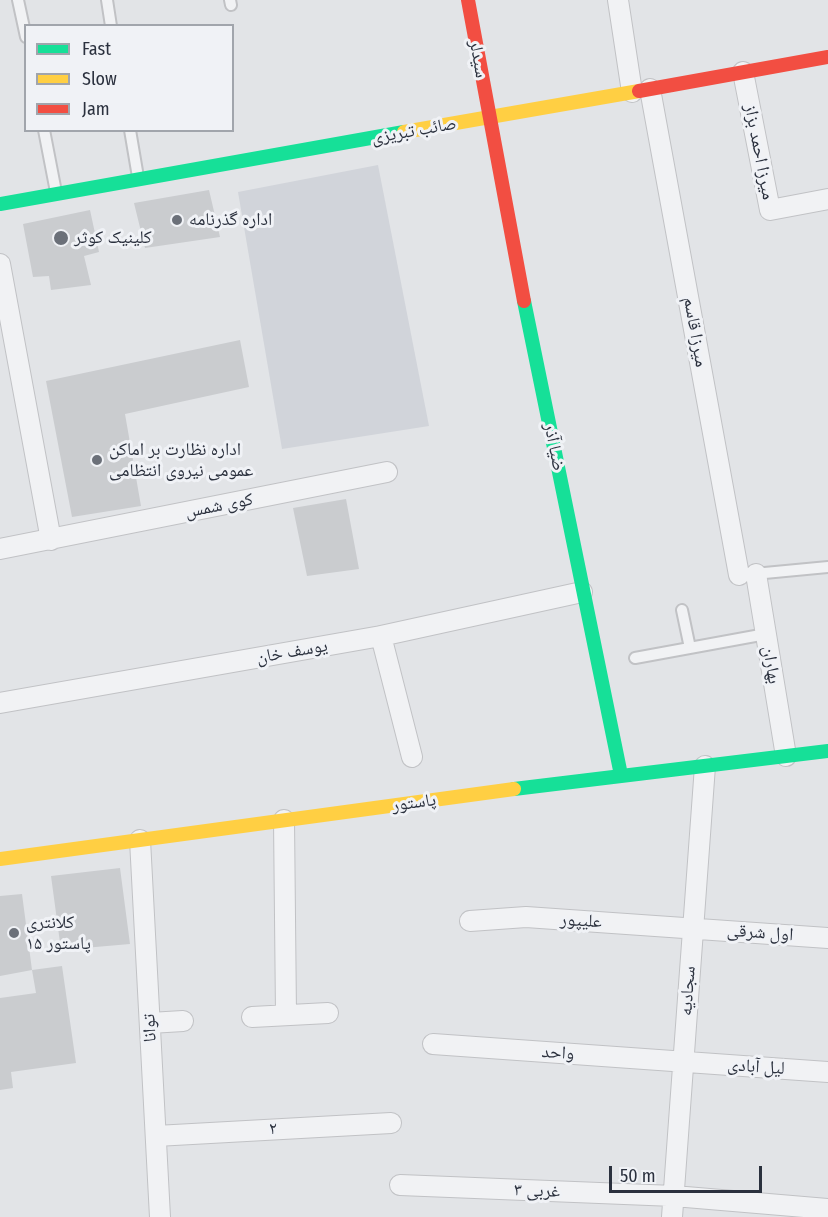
<!DOCTYPE html>
<meta charset="utf-8">
<style>
body{margin:0}
#map{position:relative;width:828px;height:1217px;overflow:hidden;background:#e2e4e7;font-family:"Fira Sans Condensed",sans-serif}
canvas{display:block}
.legend{position:absolute;left:24px;top:24px;width:210px;height:108px;box-sizing:border-box;background:#f0f2f6;border:2px solid #a1a5ac;margin:0;padding:8px 10px;list-style:none;font-size:18px;color:#2b313e}
.legend li{display:flex;align-items:center;gap:12px;height:30px}
.legend b{width:30px;border:2px solid #a1a5ac}
.scale{position:absolute;left:609px;top:1166px;width:153px;height:27px;box-sizing:border-box;border:3px solid #2b313e;border-top:0;padding-left:8px;font-size:18px;line-height:21px;white-space:nowrap;color:#2b313e;-webkit-text-stroke:4px #f0f2f6;paint-order:stroke}
</style>
<div id="map">
<canvas width="828" height="1217"></canvas>
<ul class="legend">
<li><b style="height:8px;background:#16e098"></b>Fast</li>
<li><b style="height:8px;background:#ffcf43"></b>Slow</li>
<li><b style="height:8px;background:#f24e42"></b>Jam</li>
</ul>
<div class="scale">50 m</div>
</div>
<script>
const context = document.querySelector('canvas').getContext('2d');
context.lineJoin = 'round';
function fill(path, color) { context.fillStyle = color; context.fill(path, 'evenodd'); }
function stroke(path, color, width, dash) { context.strokeStyle = color; context.lineWidth = width; context.lineCap = dash ? 'butt' : 'round'; context.setLineDash(dash || []); context.stroke(path); }
function drawText(font, color, halo, rows, align = 'center') {
  context.font = font + ' "Fira Sans Condensed","Noto Naskh Arabic",sans-serif'; context.lineWidth = 6; context.setLineDash([]); context.textBaseline = 'middle'; context.strokeStyle = halo; context.fillStyle = color; for (const [text, x, y, turn = 0] of rows) {
    context.save(); context.translate(x, y); context.rotate((+turn || 0) * Math.PI / 180); context.textAlign = isNaN(turn) ? turn : align; if (halo) context.strokeText(text, 0, 0); context.fillText(text, 0, 0); context.restore();
  }
}
const built = new Path2D(`
 M378 165 429 426 282 449 238 192Z`);
const building = new Path2D(`
 M209 190 220 237 145 248 134 203Z
 M90 210 99 252 84 256 91 285 51 290 49 276 33 277 23 224Z
 M240 340 249 387 125 414 141 506 72 517 46 381Z
 M346 499 359 569 307 576 293 508Z
 M120 868 130 944 61 950 51 876Z
 M22 894 32 970 62 966 76 1063 11 1072 13 1088 0 1090V998L36 993 32 970 0 976V896Z`);
const lane = new Path2D(`
 M18 0 26 37
 M107 0 111 26
 M230 0 231 5
 M44 130 56 192
 M130 130 138 177
 M754 574 828 567
 M682 610 690 648
 M635 658 766 634`);
const street = new Path2D(`
 M618 0 632 92
 M743 72 770 210 828 199
 M650 89 739 575
 M0 264 51 540
 M0 549 387 472
 M756 574 786 756
 M381 636 412 757
 M0 703 381 636 582 592
 M284 820 286 1015
 M140 840 160 1217
 M470 921 526 917 828 938
 M252 1017 328 1013
 M150 1023 183 1021
 M433 1044 828 1072
 M156 1136 391 1123
 M400 1185 674 1196 828 1209
 M672 1217 705 766`);
const fast = new Path2D(`
 M0 204 404 132
 M524 301 621 775
 M514 789 828 751`);
const slow = new Path2D(`
 M404 132 639 91
 M0 859 514 789`);
const jam = new Path2D(`
 M468 0 524 301
 M639 91 828 57`);
const markers = [
 [177,220,6,"#6b7079"],
 [61,238,8,"#6b7079"],
 [97,460,6,"#6b7079"],
 [14,933,6,"#6b7079"]
];
const streetNames = [
 ["سیدلر",478,59,80],
 ["صائب تبریزی",414,131,-10],
 ["میرزا احمد بزاز",759,152,79],
 ["میرزا قاسم",695,332,80],
 ["ضیا آذر",554,447,79],
 ["کوی شمس",219,506,-11],
 ["یوسف خان",292,652,-10],
 ["بهاران",771,665,81],
 ["پاستور",414,803,-8],
 ["علیپور",581,921,3],
 ["اول شرقی",760,933,4],
 ["سجادیه",688,991,-86],
 ["توانا",150,1028,-93],
 ["واحد",558,1053,4],
 ["لیل آبادی",756,1067,4],
 ["۲",273,1129,-3],
 ["۳ غربی",537,1191,2]
];
const poiNames = [
 ["اداره گذرنامه",189,220],
 ["کلینیک کوثر",74,238],
 ["اداره نظارت بر اماکن",109,450],
 ["عمومی نیروی انتظامی",109,471],
 ["کلانتری",26,923],
 ["۱۵ پاستور",26,944]
];
fill(built, '#d1d4da');
fill(building, '#cacccf');
stroke(lane, '#c1c2c5', 14);
stroke(street, '#c1c2c5', 22);
stroke(lane, '#f1f2f4', 10);
stroke(street, '#f1f2f4', 20);
stroke(fast, '#16e098', 14);
stroke(slow, '#ffcf43', 14);
stroke(jam, '#f24e42', 14);
for (const [x, y, r, color] of markers) { const dot = new Path2D(); dot.arc(x, y, r, 0, 2 * Math.PI); context.fillStyle = color; context.fill(dot); stroke(dot, '#f0f2f6', 2); }
drawText('18px', '#2b313e', '#f0f2f6', streetNames);
drawText('18px', '#2b313e', '#f0f2f6', poiNames, 'left');
</script>
